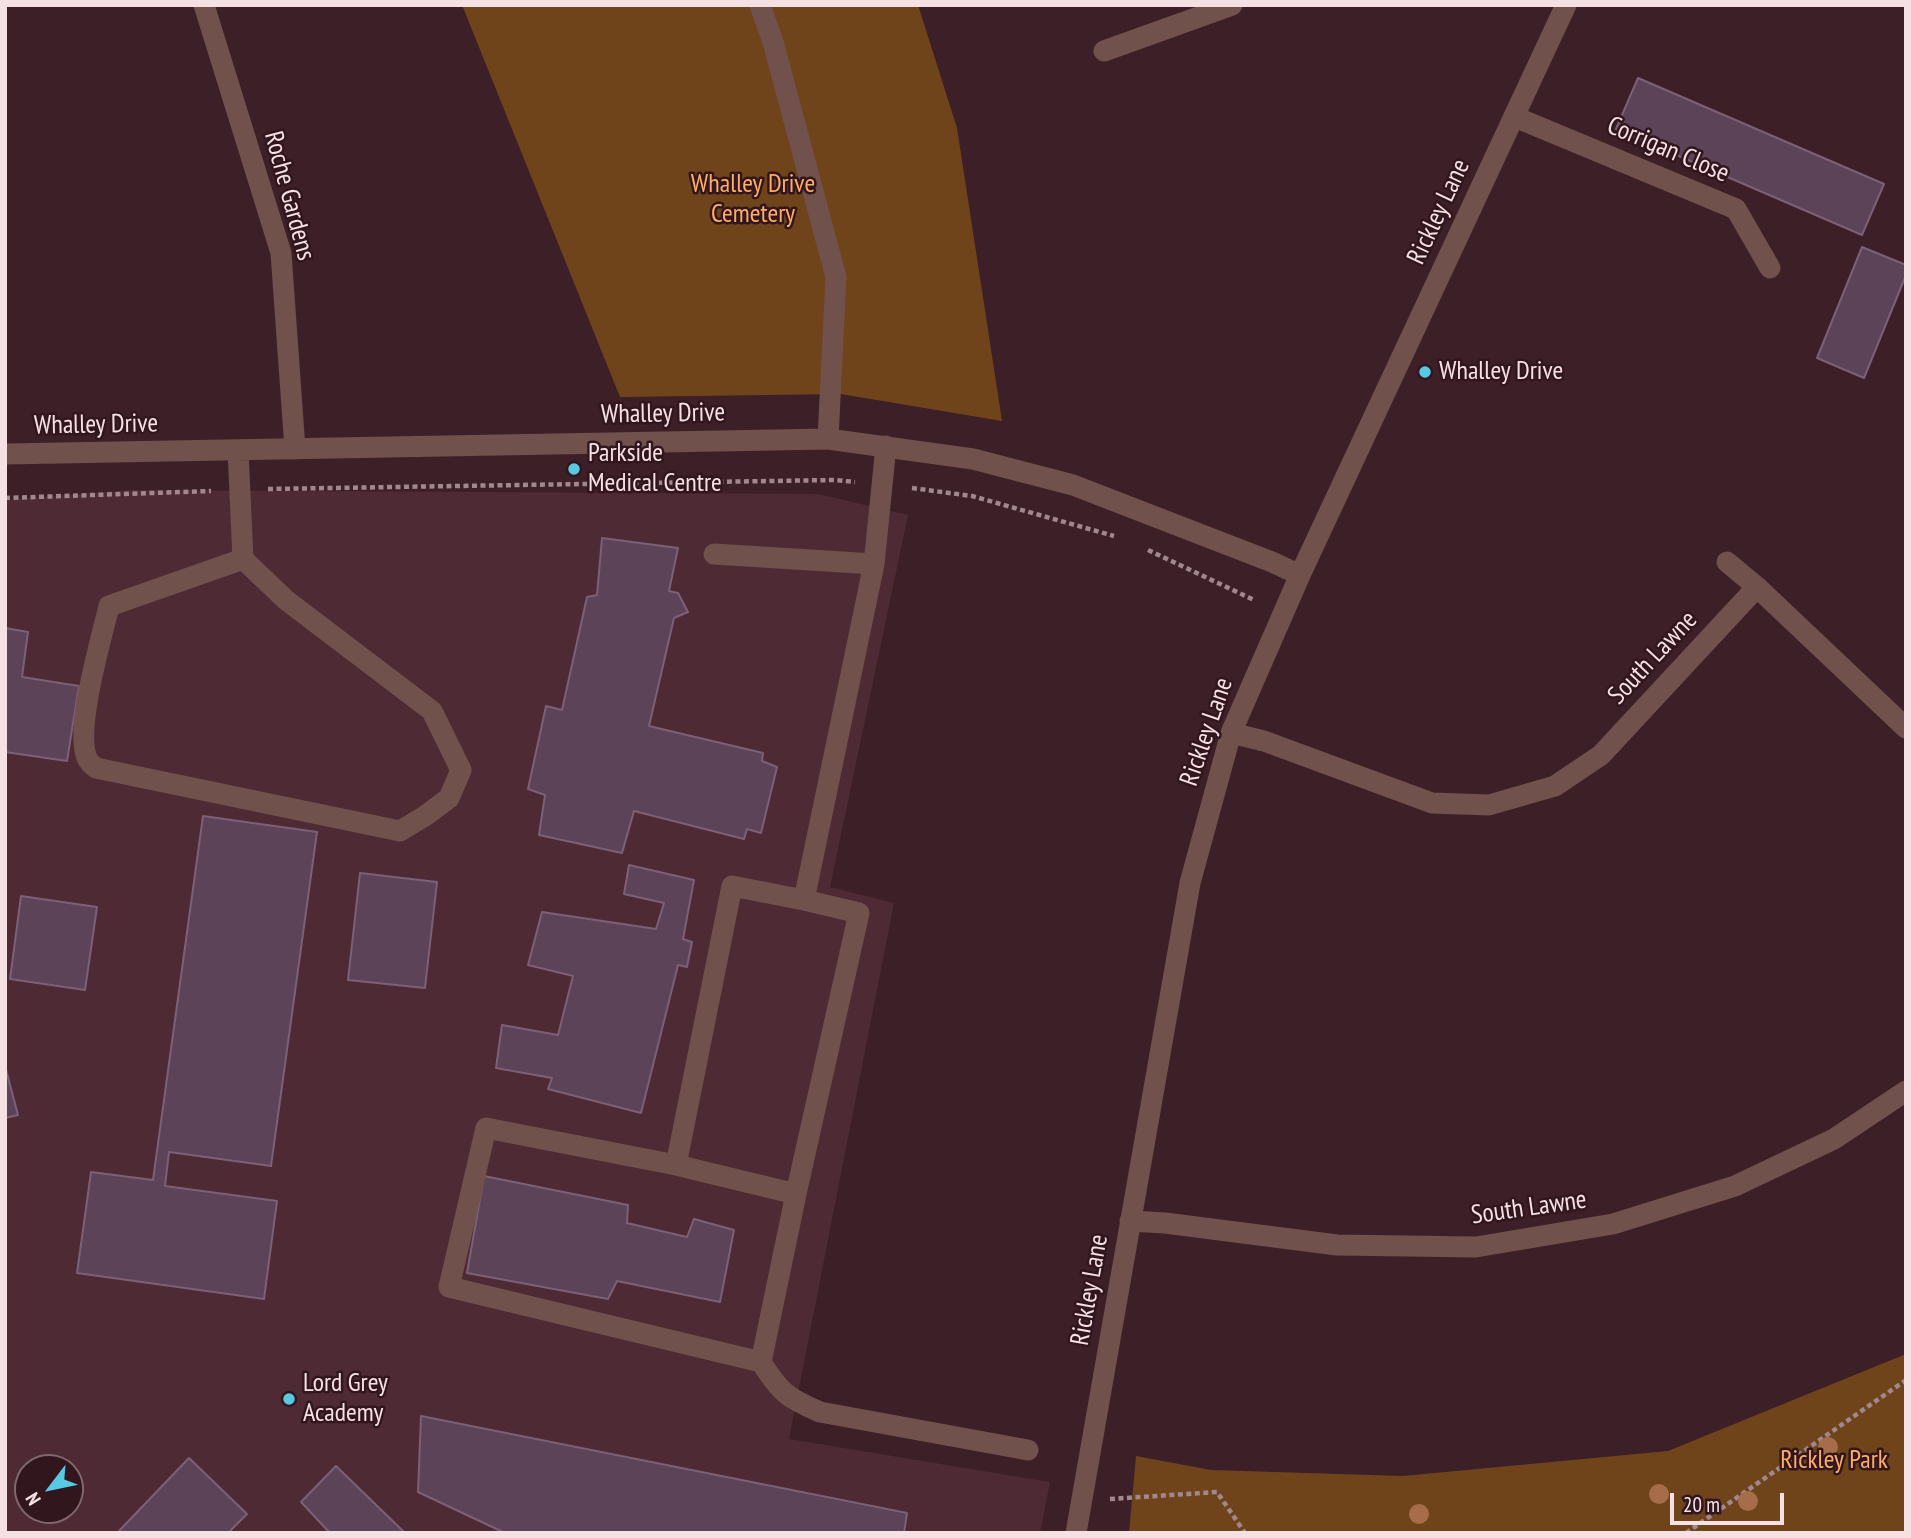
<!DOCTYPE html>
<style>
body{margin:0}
#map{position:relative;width:1911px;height:1538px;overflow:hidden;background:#3d1f28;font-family:"PT Sans Narrow",sans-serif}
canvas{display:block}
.frame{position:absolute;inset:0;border:7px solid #f5e0e4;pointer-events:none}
.north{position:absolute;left:14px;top:1454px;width:70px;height:70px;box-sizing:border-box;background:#32161e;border:2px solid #80676d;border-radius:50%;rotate:238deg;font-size:19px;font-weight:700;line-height:28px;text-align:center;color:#f5e0e4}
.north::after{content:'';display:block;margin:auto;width:24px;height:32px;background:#58c9e3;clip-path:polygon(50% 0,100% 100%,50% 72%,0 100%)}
.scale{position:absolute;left:1670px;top:1493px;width:114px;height:32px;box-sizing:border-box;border:4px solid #f5e0e4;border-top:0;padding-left:9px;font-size:21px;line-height:24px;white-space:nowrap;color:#f5e0e4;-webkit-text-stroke:5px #32161e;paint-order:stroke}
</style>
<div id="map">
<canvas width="1911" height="1538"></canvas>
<div class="frame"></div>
<div class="north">N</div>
<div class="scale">20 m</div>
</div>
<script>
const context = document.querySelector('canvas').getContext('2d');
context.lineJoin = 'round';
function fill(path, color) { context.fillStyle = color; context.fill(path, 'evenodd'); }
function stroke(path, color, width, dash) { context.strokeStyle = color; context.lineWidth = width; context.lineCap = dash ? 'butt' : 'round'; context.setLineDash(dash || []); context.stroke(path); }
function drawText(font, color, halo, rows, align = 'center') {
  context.font = font + ' "PT Sans Narrow",sans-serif'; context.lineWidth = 5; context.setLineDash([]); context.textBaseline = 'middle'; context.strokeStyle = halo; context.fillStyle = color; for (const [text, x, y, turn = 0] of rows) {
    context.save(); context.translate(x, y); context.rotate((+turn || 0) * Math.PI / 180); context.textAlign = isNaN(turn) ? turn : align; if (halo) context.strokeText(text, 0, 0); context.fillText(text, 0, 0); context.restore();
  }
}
const built = new Path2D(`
 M129 490 818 494 908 515 830 887 894 903 789 1439 1050 1482 1040 1533H5V500ZM28 1468H70V1510H28Z`);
const green = new Path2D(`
 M462 5H918L957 128 1002 421 841 394 620 397Z
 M1906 1354V1533H1129L1136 1456 1211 1470 1403 1476 1668 1451Z`);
const building = new Path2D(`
 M1638 78 1884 184 1862 235 1616 129Z
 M1862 247 1906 265V275L1864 378 1817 358Z
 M602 538 678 548 669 591 678 593 688 612 674 618 649 726 763 753 762 761 777 767 761 833 747 829 744 839 634 811 622 853 539 835 545 795 528 789 546 706 562 710 587 597 597 595Z
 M5 628 28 632 22 677 79 686 67 761 5 752Z
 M203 816 317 832 271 1166 169 1152 165 1186 277 1201 264 1299 77 1273 91 1172 153 1180Z
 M629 865 694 880 683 939 692 942 687 967 678 965 641 1113 548 1089 552 1078 496 1068 502 1025 558 1035 573 976 528 965 542 912 656 929 664 903 624 894Z
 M360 873 437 882 425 988 348 980Z
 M21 896 97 907 85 990 10 979Z
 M5 1066 18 1115 5 1118Z
 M484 1176 628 1205 627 1223 687 1237 694 1219 734 1230 720 1302 617 1281 608 1299 467 1273Z
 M421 1416 907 1513 904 1533H505L418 1492Z
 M189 1458 247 1514 228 1533H117Z
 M336 1466 405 1533H330L301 1502Z`);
const path = new Path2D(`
 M912 488 972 496 1114 536
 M268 489 834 480 855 482
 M5 498 211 491
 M1148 550 1254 600
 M1110 1499 1217 1492 1245 1533
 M1686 1533 1906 1380`);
const minor = new Path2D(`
 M204 5 281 253 295 449
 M760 5 773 42 836 277 828 439
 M1104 51 1232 5
 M1515 117 1736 209 1770 268
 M238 450 243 559 286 600 432 711 461 770 449 798 425 816 400 831 96 768C93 766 90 763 88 760 73 733 102 637 109 606L243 559
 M5 454 828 439 973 459 1073 485 1272 562 1300 575
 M714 554 874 564
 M1727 562 1757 587 1906 728
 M1231 733 1264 741 1432 803 1489 805 1555 786 1601 755 1757 587
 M804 900 732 886 676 1165 796 1194 859 913 804 900 874 564 886 446
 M676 1165 486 1128 449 1287 761 1362 796 1194
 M1130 1221 1165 1223 1337 1245 1476 1247 1613 1224 1735 1186 1834 1139 1906 1091
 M761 1362C780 1392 787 1398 820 1412L1028 1450
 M1076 1533 1190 883 1231 733 1300 575 1566 5`);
const trees = [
 [1828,1447],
 [1659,1494],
 [1748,1501],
 [1419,1514]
];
const markers = [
 [1425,372,7,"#58c9e3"],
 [574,469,7,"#58c9e3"],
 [289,1399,7,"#58c9e3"]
];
const streetNames = [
 ["Corrigan Close",1668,150,23],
 ["Roche Gardens",289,196,75],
 ["Rickley Lane",1439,212,-65],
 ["Whalley Drive",663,414,-1],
 ["Whalley Drive",96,425,-1],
 ["South Lawne",1653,658,-47],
 ["Rickley Lane",1207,732,-71],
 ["South Lawne",1529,1208,-8],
 ["Rickley Lane",1090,1290,-80]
];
const parkNames = [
 ["Whalley Drive",753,185],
 ["Cemetery",753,215],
 ["Rickley Park",1834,1461]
];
const poiNames = [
 ["Whalley Drive",1439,372],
 ["Parkside",588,454],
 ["Medical Centre",588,484],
 ["Lord Grey",303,1384],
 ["Academy",303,1414]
];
fill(built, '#4e2a34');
fill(green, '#6f441b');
fill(building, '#5c4358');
stroke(building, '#7c6077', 2);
stroke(path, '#a1888e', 4.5, [5, 3.5]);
stroke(minor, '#71514b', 21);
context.fillStyle = '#a76d4a';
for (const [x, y] of trees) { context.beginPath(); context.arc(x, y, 10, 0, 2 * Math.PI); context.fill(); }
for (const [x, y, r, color] of markers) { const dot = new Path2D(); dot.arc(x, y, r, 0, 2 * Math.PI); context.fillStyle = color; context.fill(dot); stroke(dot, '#32161e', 2.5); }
drawText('26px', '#f5e0e4', '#32161e', streetNames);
drawText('26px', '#fdad66', '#32161e', parkNames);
drawText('26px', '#f5e0e4', '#32161e', poiNames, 'left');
</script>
